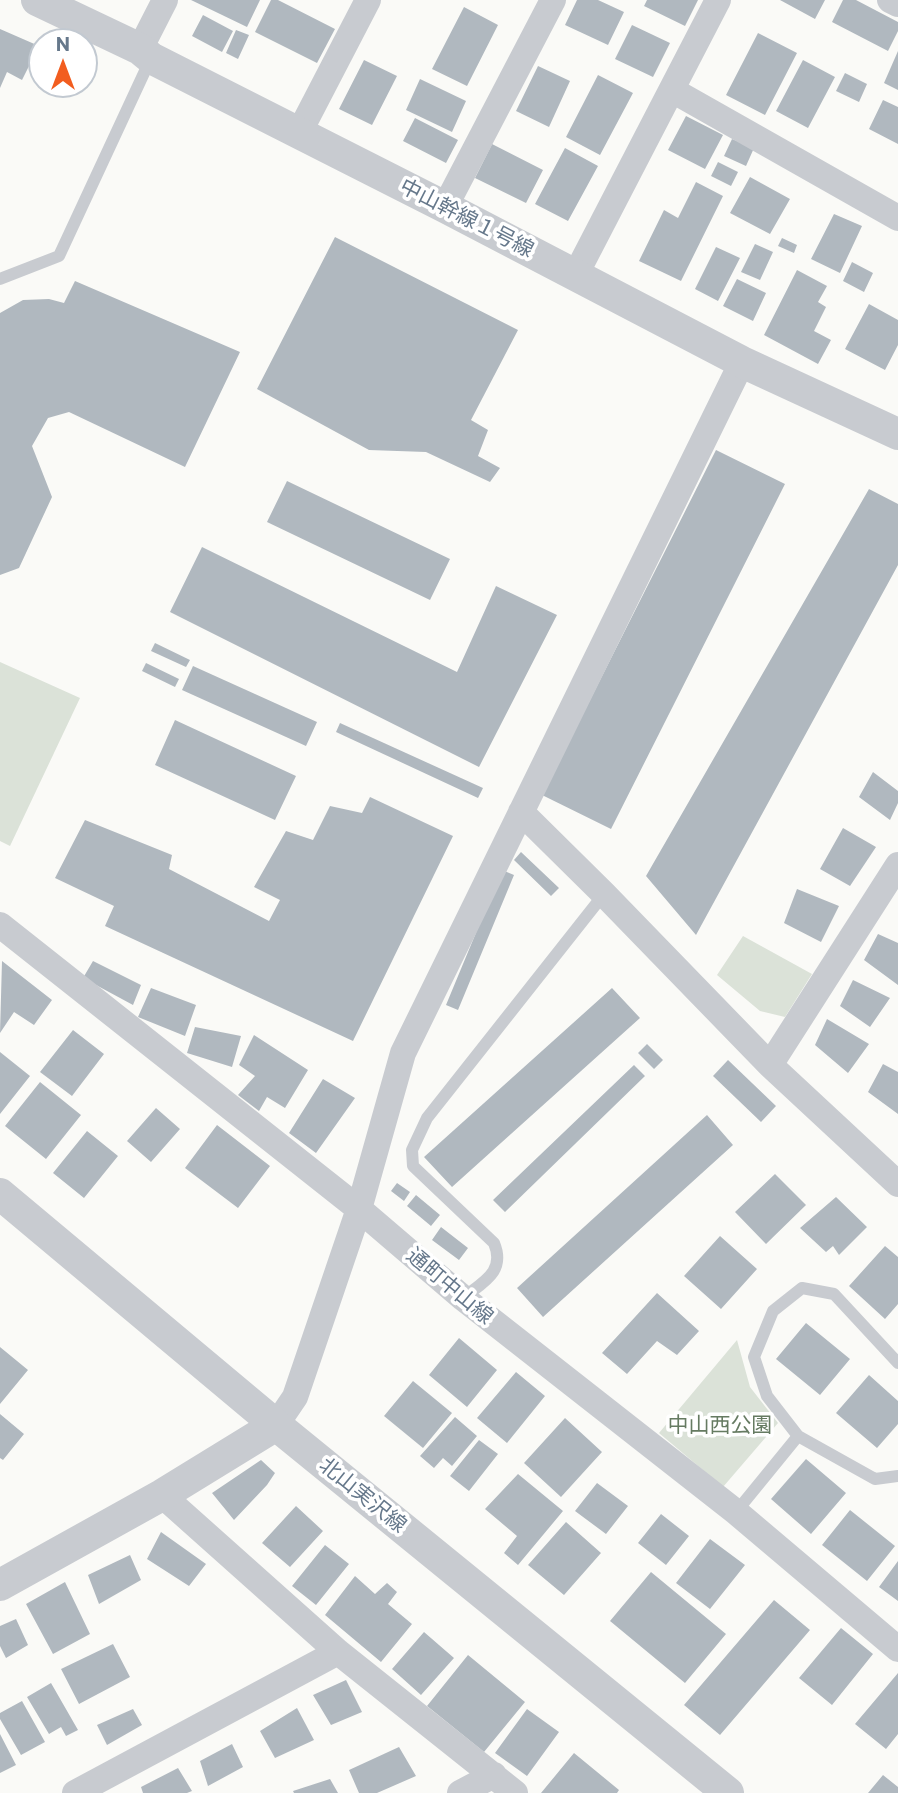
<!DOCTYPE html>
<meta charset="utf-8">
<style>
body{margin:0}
#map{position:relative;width:898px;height:1793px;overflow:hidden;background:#fafaf7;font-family:Commissioner,sans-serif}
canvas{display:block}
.north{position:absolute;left:28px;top:28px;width:70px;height:70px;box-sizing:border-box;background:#fff;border:2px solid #c2c9d1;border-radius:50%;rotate:0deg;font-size:19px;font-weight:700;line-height:28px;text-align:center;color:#66788b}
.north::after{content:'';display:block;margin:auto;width:24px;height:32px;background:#f25d1f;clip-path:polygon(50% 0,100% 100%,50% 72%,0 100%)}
</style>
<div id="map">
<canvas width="898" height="1793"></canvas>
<div class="north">N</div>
</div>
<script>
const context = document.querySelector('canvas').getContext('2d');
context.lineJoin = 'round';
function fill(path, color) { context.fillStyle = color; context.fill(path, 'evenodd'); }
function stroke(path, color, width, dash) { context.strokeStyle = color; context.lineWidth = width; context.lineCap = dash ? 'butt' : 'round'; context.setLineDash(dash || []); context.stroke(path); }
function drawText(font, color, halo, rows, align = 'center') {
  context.font = font + ' Commissioner,"Noto Sans JP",sans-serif'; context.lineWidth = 7; context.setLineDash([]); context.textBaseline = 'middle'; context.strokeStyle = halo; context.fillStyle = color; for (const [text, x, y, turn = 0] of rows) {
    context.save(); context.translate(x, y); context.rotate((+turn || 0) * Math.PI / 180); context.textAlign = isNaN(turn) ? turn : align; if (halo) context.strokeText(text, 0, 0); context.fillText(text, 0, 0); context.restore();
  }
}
const green = new Path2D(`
 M0 662 80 698 10 846 0 841Z
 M743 936 812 974 785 1017 760 1011 717 975Z
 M737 1340 750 1387 778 1423 723 1487 659 1433Z`);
const building = new Path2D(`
 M191 0H260L247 27Z
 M271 0H278L335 29 317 63 255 32Z
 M577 0H598L624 12 608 45 565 25Z
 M647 0H698L685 26 644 6Z
 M780 0H825L815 19Z
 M843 0H856L898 22V31L888 51 832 22Z
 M464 7 498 25 467 86 432 69Z
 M203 15 233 31 222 52 192 36Z
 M632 25 670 43 653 77 615 59Z
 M0 29 39 46 22 80 7 72 0 88Z
 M236 30 249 35 238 59 226 53Z
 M758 33 797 53 765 115 726 95Z
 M898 51V90L884 83Z
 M364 60 397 76 372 125 339 109Z
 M803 60 835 77 808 128 776 111Z
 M538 66 570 81 549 127 516 111Z
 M845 73 867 84 859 102 836 91Z
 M598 75 633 93 600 155 566 137Z
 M420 79 466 101 452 132 406 110Z
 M883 100 898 107V144L869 129Z
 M686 116 723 135 705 169 668 150Z
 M415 118 458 140 446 163 403 141Z
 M732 139 754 148 746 166 724 156Z
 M492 144 543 170 526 203 475 178Z
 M565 148 598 166 568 221 535 204Z
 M718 162 738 172 731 186 711 176Z
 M750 177 790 199 770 234 730 213Z
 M696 182 723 196 681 281 639 261 664 210 678 218Z
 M834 214 862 226 840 273 811 259Z
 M335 237 518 330 471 420 488 430 478 456 500 468 490 482 426 452 369 450 257 389Z
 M782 238 797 245 794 253 778 246Z
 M755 244 773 252 760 280 741 272Z
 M716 247 740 258 718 301 695 289Z
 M852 262 873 273 864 292 843 281Z
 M797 270 827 286 818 302 826 307 814 331 831 340 818 364 764 335Z
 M737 279 766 293 753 321 723 306Z
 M75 281 240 352 185 467 69 412 48 418 32 446 52 497 19 568 0 575V313L23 300 49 299 64 303Z
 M869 304 898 320V345L885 370 845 349Z
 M716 450 785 484 611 829 542 795Z
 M287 481 450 559 430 600 267 522Z
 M869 489 898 504V565L696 935 646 876Z
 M202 547 457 672 496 586 557 615 479 767 170 612Z
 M155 643 190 660 186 667 151 651Z
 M146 663 179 679 175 687 142 671Z
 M193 666 317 722 306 746 182 690Z
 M175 720 296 776 275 820 155 765Z
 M340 723 483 788 478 798 336 732Z
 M873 772 898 791V803L890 820 859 797Z
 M370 797 453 836 353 1041 105 926 114 906 55 878 85 820 172 855 169 869 269 921 280 900 254 887 286 831 313 840 330 806 362 813Z
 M843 828 876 847 850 886 820 869Z
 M521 852 559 888 551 896 514 860Z
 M502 870 514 875 458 1010 446 1005Z
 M797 889 839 906 821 942 784 923Z
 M878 934 898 943V985L864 960Z
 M2 961 52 1000 34 1025 14 1012 0 1033Z
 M93 961 141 985 133 1005 83 978Z
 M853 980 890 998 870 1027 840 1006Z
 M151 988 196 1005 185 1036 138 1017Z
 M612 988 640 1018 452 1187 424 1157Z
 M827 1019 869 1044 848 1073 815 1045Z
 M195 1027 241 1036 232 1067 187 1053Z
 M73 1030 104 1054 72 1096 40 1072Z
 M254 1035 308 1070 285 1108 267 1097 259 1111 238 1095 255 1076 239 1065Z
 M647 1044 663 1060 654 1069 638 1053Z
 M0 1052 30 1076 0 1114Z
 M728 1060 776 1106 761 1122 713 1076Z
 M883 1064 898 1072V1114L868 1092Z
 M634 1065 645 1076 505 1212 493 1200Z
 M323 1079 355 1098 316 1153 289 1133Z
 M40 1082 81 1115 46 1159 5 1126Z
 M156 1108 180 1129 151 1162 127 1141Z
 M707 1115 733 1145 543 1317 517 1288Z
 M217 1125 270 1166 238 1208 185 1168Z
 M87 1131 118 1156 84 1198 53 1173Z
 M775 1174 806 1205 766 1244 735 1212Z
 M397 1183 410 1192 404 1201 391 1191Z
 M416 1195 440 1215 431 1226 407 1206Z
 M836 1197 867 1227 839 1255 833 1246 826 1252 800 1228Z
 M441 1227 468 1248 459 1260 432 1240Z
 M720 1236 757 1269 721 1309 684 1276Z
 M885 1246 898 1257V1304L885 1319 849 1286Z
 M657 1293 699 1331 677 1355 657 1341 627 1374 602 1353Z
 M806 1323 850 1359 820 1395 776 1359Z
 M459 1338 497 1370 467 1407 429 1375Z
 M0 1347 28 1370 0 1404Z
 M516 1372 545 1396 507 1443 477 1418Z
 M869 1375 898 1401V1424L877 1448 836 1413Z
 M413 1381 452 1413 423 1448 384 1416Z
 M0 1414 24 1434 3 1460 0 1458Z
 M455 1417 477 1436 452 1466 443 1458 434 1468 420 1456Z
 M565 1418 602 1452 561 1497 524 1463Z
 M479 1440 498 1454 469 1491 450 1476Z
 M806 1459 846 1493 811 1534 771 1499Z
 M261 1460 275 1473 267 1485 234 1520 212 1493Z
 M518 1474 563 1511 518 1565 504 1553 517 1536 485 1509Z
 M597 1483 628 1506 606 1534 575 1511Z
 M296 1506 323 1531 290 1567 262 1543Z
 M850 1510 895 1546 867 1581 822 1545Z
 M661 1514 689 1536 666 1565 638 1543Z
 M566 1522 601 1553 564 1595 528 1565Z
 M161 1532 206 1564 189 1586 147 1559Z
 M710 1539 745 1565 710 1609 676 1583Z
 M325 1545 349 1564 316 1605 292 1586Z
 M130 1555 141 1580 99 1604 88 1575Z
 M898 1561V1601L879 1587Z
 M651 1572 726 1634 685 1683 610 1621Z
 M355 1576 375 1594 387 1583 397 1592 388 1604 412 1624 381 1662 325 1615Z
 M65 1582 90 1634 53 1654 26 1604Z
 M774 1600 810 1630 720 1735 684 1705Z
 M16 1619 28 1645 6 1658 0 1646V1626Z
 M841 1628 873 1654 832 1705 799 1678Z
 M424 1632 454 1658 421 1695 392 1669Z
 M113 1644 130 1677 79 1704 61 1669Z
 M468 1655 525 1702 484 1752 427 1706Z
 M898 1673V1734L886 1749 855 1724Z
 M346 1680 362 1712 331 1725 313 1695Z
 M51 1683 78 1730 66 1736 61 1727 49 1734 27 1697Z
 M22 1701 45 1742 21 1755 0 1719V1713Z
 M297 1708 314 1740 275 1758 260 1731Z
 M133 1709 142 1725 107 1745 97 1725Z
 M527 1709 559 1732 527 1776 495 1753Z
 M0 1734 16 1765 0 1773Z
 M232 1744 243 1767 208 1786 200 1761Z
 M399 1747 416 1776 377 1793H359L349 1770Z
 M574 1753 619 1790 617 1793H541Z
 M178 1768 192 1791 187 1793H143L141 1787Z
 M883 1775 898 1787V1793H868Z
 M330 1779 338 1793H294L293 1791Z`);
const service = new Path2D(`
 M0 279 59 256 151 58
 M463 1298C483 1282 506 1272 494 1243L413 1166 412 1150 427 1118 604 894
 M898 1363 834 1294 802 1288 773 1311 754 1357 767 1396 798 1436 875 1479 898 1476
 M736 1512 798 1436`);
const minor = new Path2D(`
 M890 0 898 4
 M140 49 165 0
 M672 90 898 218
 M299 133 368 0
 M445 207 553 0
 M576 274 718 0
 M521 812 604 894 770 1065 898 1184
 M0 925 359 1209 463 1298 736 1512 898 1649
 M770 1065 898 865
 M276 1425 295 1397 359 1209 403 1053 742 362
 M162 1495 338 1652 515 1793
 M75 1793 338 1652
 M460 1793 494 1775`);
const tertiary = new Path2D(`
 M37 0 140 49 151 58 445 207 742 362 898 434
 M0 1194 276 1425 728 1793
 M0 1585 162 1495 276 1425`);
const streetNames = [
 ["中山幹線１号線",467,218,27],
 ["通町中山線",450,1286,40],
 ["北山実沢線",363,1495,39]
];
const parkNames = [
 ["中山西公園",720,1425]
];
fill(green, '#dbe2d8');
fill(building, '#b0b8bf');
stroke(service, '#c8cbd0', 12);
stroke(minor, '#c8cbd0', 26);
stroke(tertiary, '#c8cbd0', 32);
drawText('21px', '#66788b', '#fff', streetNames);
drawText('21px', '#667b62', '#fff', parkNames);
</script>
